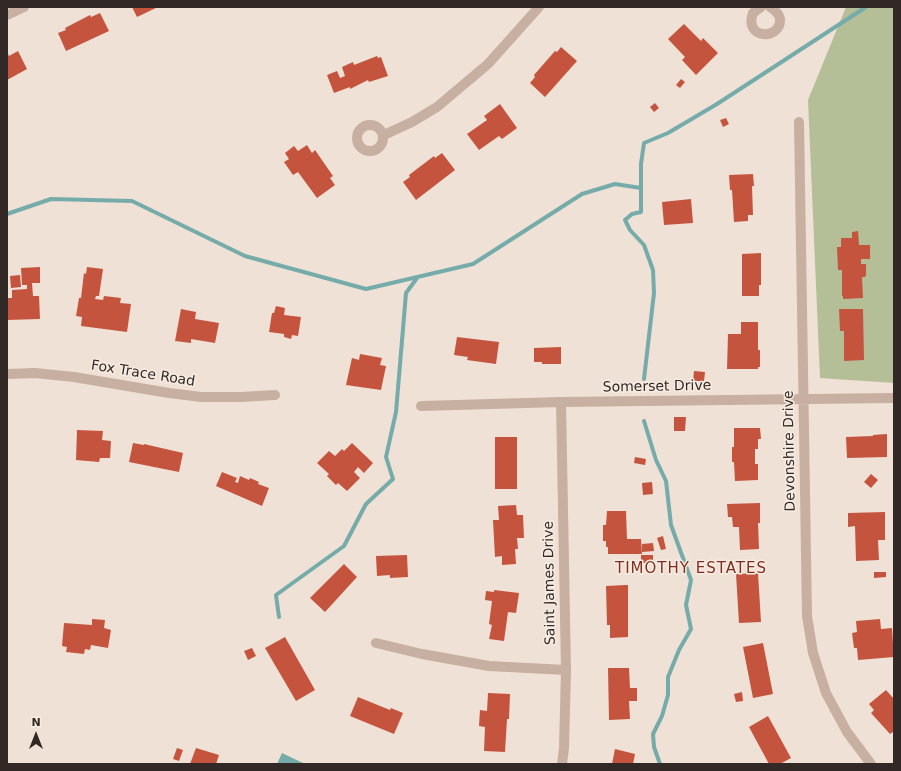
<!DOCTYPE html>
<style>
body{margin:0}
#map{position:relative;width:901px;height:771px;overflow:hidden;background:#f0e1d6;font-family:"DejaVu Sans",sans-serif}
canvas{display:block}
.frame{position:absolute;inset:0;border:8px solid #322825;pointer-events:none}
.north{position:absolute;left:16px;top:715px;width:40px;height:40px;-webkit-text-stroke:3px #f8ece2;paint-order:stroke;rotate:0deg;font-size:11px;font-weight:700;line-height:16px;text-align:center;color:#322825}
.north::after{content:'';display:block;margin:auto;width:14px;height:18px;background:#322825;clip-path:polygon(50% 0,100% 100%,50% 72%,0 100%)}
</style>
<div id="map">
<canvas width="901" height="771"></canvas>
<div class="frame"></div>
<div class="north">N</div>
</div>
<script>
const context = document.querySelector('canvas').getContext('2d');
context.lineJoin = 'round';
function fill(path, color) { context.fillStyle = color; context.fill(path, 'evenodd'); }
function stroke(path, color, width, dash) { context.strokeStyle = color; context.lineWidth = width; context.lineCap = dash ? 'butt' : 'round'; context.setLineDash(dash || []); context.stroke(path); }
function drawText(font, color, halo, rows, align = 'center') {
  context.font = font + ' "DejaVu Sans",sans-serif'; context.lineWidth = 3; context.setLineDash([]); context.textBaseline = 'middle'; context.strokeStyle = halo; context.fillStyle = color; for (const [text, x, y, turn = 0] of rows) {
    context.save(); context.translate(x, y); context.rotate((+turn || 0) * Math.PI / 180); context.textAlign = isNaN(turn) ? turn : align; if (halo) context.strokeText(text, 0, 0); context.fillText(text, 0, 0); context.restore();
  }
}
const green = new Path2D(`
 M846 7H894V383L820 378 808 100Z`);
const water = new Path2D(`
 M282 753 303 763V764H277Z`);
const stream = new Path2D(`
 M641 188V212L632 214 625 220 630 230 644 245 653 270 654 293 644 379
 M7 214 51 199 132 201 245 256 366 289 473 264 582 194 615 184 641 188V164L644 143 668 133 717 104 866 7
 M644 421 656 460 666 481 671 525 691 580 686 605 691 629 679 650 668 677V695L662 716 653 734 654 747 660 764
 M279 617 276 595 344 546 366 504 393 479 386 457 396 412 406 293 417 278`);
const building = new Path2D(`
 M132 7H158L137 17Z
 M100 13 109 31 66 51 58 33 66 30 65 28 90 15 91 17Z
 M684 24 701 41 703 38 718 53 696 75 682 60 685 57 668 39Z
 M561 47 577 61 545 97 530 83 535 77 534 75 555 51 557 52Z
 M18 51 27 69 7 80V55L8 54 9 56Z
 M377 56 378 58 381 57 388 76 369 82 368 80 350 89V87L334 93 327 75 337 71 340 78 345 76 342 67 353 62 354 65Z
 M681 79 685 82 680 88 676 85Z
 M655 103 659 108 654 112 650 107Z
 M500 104 517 128 502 139 499 136 479 150 467 134 487 120 484 116Z
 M726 118 729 124 723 127 720 120Z
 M307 145 312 153 315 150 333 176 330 178 335 185 317 198 298 172 293 175 284 162 289 159 285 153 294 146 298 151Z
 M442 153 455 170 416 200 403 182 410 177 409 175 434 156 435 158Z
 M753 174 754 186H752L753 215H748V221L734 222 732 190H730L729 175Z
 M691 199 693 223 664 225 662 202Z
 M858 231 859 245H870V259H861V264H866V275L865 277H862L863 298 843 299V296H842V270H838L837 247H841V238H852V232Z
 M761 253V285H759V296H742V254Z
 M40 267V283H32L33 296H39L40 319 7 320V298H12V290L27 289V285H22L21 268Z
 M87 267 103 269 99 296H96L95 299 103 300 104 296 121 298 120 303 131 304 127 332 81 326 82 317 76 316 79 298H81L84 273 86 274Z
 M20 275 21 287 11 288 10 276Z
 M276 306 285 308 284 315 301 317 298 336 292 335 291 339 284 337V334L269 332 272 313H274Z
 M181 309 196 312 195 319 219 323 215 343 191 339V343L175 341Z
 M839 309H863L864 360 844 361V331H840Z
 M741 322H758V350H760V367H758V369H727L728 334H741Z
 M457 337 499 342 496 364 467 360 468 357 454 355Z
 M561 347V364H542V362H534V348Z
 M360 354 382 358 380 365 386 366 381 390 346 385 352 358 359 360Z
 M694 371 705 372 704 381H693Z
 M674 417H686L685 431H674Z
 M734 428H760L761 439H758V449H755V464H758V480L735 481 734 462H732V447H734Z
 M77 430 103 431 102 440 111 441 110 458H100L99 462 76 460Z
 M887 434V457L847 458 846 437 873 436V435Z
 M495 437H517V489H495Z
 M133 443 144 445V444L183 453 179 472 129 462Z
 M352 443 373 463 364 473 358 467 354 472 360 478 347 491 338 483 336 485 327 476 329 474 317 463 329 451 335 456 342 449 344 451Z
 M635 457 646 459 645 465 634 463Z
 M222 472 237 478 235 482 238 483 240 476 249 480 250 478 259 482 258 484 269 488 262 506 216 486Z
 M871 474 878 480 871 488 864 482Z
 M652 482 653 494 643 495 642 483Z
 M760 503V523H758L759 549 740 550 739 527H733L732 517H728L727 504Z
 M516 505 517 515H523L524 538H517L518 549H515L516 564 502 565V556L495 557 493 520H499L498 506Z
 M607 511H626L627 539H641L642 554H608V547H606V541H603V525H606Z
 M885 512V540H878L879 560 856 561 855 526 848 527V513Z
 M663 536 666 549 661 550 657 538Z
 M653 543 654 551 642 552V544Z
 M407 555 408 577 390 578V575L377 576 376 556Z
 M641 555H653V563H641Z
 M344 564 357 577 325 612 310 598Z
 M874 572H886V577L874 578Z
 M758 573 761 622 739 623 736 574Z
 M625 585H628V637L610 638V625H607L606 586Z
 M494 590 519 593 516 613 508 612 504 641 489 639 492 625 489 624 492 601 485 600 486 591 494 592Z
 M92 619 105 620 104 628 111 630 108 648 91 645 90 650 85 649 84 654 66 652 67 647 62 646 64 623 92 625Z
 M880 619 881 629 892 628 893 643H894V657L858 660 857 648H854L852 633 857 632 856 621Z
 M285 637 315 690 296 701 265 648Z
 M763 643 773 694 753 698 743 647Z
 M252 648 256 656 248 660 244 651Z
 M608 668H629L630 688H637V701H629L630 719 609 720Z
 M886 690 894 699V733L893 732 890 734 871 713 874 710 869 704Z
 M742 692 743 701 736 702 734 694Z
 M488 693 510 694 509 719H507L505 752 484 751 485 727 479 726 480 710 487 711Z
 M358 697 390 710 391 708 403 713 394 734 350 716Z
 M768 716 791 758 780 764H769L749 727Z
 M177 748 183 750 179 761 173 759Z
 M196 748 219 755 216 764H190Z
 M615 749 635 754 633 764H612Z`);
const minor = new Path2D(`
 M761 7 753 13C743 39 781 41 780 19 779 13 775 10 770 7
 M7 15 24 7
 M799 122 807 616 813 653 826 693 847 732 871 764
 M357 138a13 13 0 1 1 26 0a13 13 0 1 1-26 0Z
 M384 135 412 122 437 107 488 64 539 7
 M7 374 35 373 74 377 169 393 201 397H241L275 395
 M561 402 566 670 564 748 562 764
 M421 406 561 402 894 398
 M376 643 422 654 489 666 566 670`);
const streetNames = [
 ["Fox Trace Road",143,374,9],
 ["Somerset Drive",657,387,-1],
 ["Devonshire Drive",790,451,-91],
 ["Saint James Drive",550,583,-91]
];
const neighbourhoodNames = [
 ["TIMOTHY ESTATES",691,569]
];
fill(green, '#b4be97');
fill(water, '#75acaa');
stroke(stream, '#75acaa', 4);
fill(building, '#c5543f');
stroke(minor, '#c7b0a2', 10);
drawText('14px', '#322825', '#f8ece2', streetNames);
context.letterSpacing = '1px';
drawText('15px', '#802e1f', '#f8ece2', neighbourhoodNames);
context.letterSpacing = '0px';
</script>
